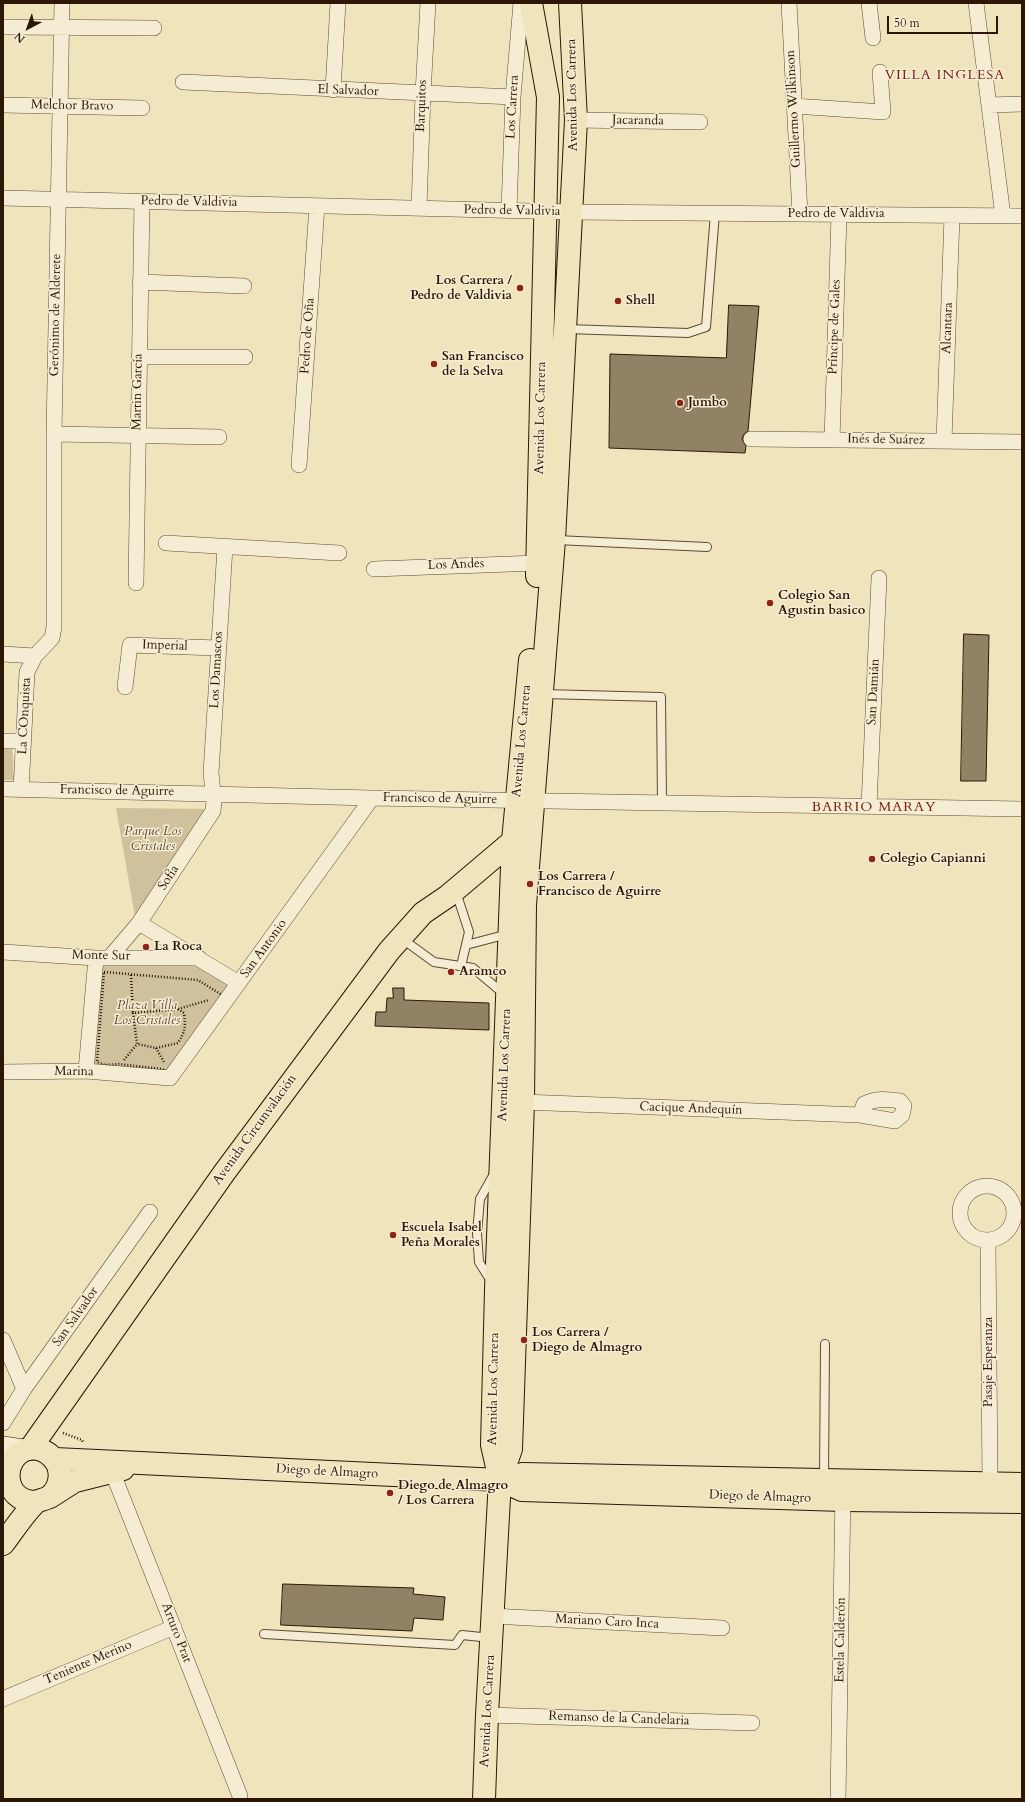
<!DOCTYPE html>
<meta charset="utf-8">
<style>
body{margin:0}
#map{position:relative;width:1025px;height:1802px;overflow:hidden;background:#efe4bb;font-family:Cardo,serif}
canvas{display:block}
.frame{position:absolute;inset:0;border:4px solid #2c1707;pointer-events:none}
.north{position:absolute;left:8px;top:8px;width:40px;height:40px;-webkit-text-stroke:3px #f5edd3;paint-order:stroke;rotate:221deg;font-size:11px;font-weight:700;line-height:16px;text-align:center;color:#2c1707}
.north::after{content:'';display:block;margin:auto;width:14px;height:18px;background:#2c1707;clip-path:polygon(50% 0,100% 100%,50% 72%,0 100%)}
.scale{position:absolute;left:887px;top:16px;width:111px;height:18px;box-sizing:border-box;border:2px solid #2c1707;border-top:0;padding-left:5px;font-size:12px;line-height:14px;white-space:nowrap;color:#2c1707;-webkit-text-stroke:3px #f5edd3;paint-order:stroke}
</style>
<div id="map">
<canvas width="1025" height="1802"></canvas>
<div class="frame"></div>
<div class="north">N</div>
<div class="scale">50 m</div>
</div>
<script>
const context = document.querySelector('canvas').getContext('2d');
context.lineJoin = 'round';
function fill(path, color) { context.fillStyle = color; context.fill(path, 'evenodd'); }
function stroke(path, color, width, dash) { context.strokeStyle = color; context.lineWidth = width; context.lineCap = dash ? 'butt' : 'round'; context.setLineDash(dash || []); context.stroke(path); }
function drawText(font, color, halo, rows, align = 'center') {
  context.font = font + ' Cardo,serif'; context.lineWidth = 3; context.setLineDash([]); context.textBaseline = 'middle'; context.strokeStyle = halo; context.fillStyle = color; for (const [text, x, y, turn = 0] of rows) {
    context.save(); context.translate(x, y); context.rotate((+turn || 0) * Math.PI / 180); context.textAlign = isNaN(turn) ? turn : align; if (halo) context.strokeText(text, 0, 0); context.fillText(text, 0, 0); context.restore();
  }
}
const green = new Path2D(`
 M3 744H12L14 780H3Z
 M116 808 210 809 136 922Z
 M198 961 233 986 167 1072 93 1067 99 965Z`);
const building = new Path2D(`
 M729 305 759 306 748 431 744 434 742 439 746 446 745 453 609 448 610 354 726 358Z
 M964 634 989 635 986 781H961Z
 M393 988H404V1000L489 1003V1030L375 1026 376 1012H386L387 998H393Z
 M283 1584 414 1588 413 1594 445 1597 443 1620 414 1618 412 1631 281 1625Z`);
const path = new Path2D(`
 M104 972 198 980 222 995C219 1015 181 1055 168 1072L162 1069 119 1064 105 1065 97 1062Z
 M131 975 133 1013
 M178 1009 184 1013C186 1026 185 1032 178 1043L156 1048 137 1044 133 1013Z
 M178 1009 209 1000
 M156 1048 164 1062
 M124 1060 137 1044
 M63 1433 82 1440 83 1442`);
const lane = new Path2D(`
 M566 329 688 333 706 327 715 213
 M556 540 707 547
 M543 694 661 697 662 802
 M456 892 469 932 461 966
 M401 938 434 962 473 968 504 994
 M466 945 508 934
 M491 1281 479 1262 477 1233 480 1199 494 1174
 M824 1479 825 1344
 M264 1634 455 1645 462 1635 491 1638`);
const street = new Path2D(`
 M789 3 800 214
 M869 3 873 38
 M976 3 1003 216
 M3 27 154 28
 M183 82 513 97
 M333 90 338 3
 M3 105 142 108
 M989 105 1022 104
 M794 106 883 112 880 72
 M576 120 700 122
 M3 198 572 212 1022 216
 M419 208 423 94 428 3
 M509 210 513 97 521 3
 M140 282 244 286
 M139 357H245
 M54 434 219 437
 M751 439 1022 442
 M832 440 839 214
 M944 441 952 216
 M299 465 317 206
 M166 543 339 553
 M374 569 538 563
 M136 583 142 201
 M3 654 35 656
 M125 687 130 645 218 648
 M3 741H23
 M3 789 372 798 1022 809
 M21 790 27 672 35 656 52 638 54 627V434L62 3
 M869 806 879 578
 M139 923 239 983
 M3 952 96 958H199
 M110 957 139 923 213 811 214 802 211 773 225 547
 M86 1071 96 958
 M3 1072 86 1071 170 1078 372 798
 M523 1102 860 1115 895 1121 902 1115 904 1106 900 1101C887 1099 876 1098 864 1104L860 1115
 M960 1213a27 27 0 1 1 54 0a27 27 0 1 1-54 0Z
 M988 1241 990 1483
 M3 1340 24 1389
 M3 1423 24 1389 150 1212
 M112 1471 240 1796
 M492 1616 722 1628
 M3 1699 174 1627
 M487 1715 752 1723
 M838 1799 843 1491`);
const secondary = new Path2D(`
 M3 1447 23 1450`);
const primary = new Path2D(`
 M531 3 548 97 537 576
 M30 1449 224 1173 389 951 423 913 448 896 513 841
 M55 1459 500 1480 522 1474 1022 1484
 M500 1480 492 1445 496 1290 513 841 530 660
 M500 1480 522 1490 843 1500 1022 1502
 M50 1497 75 1481 123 1469
 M3 1544C13 1531 23 1515 35 1503 38 1500 44 1500 49 1497 61 1488 64 1469 52 1457 46 1451 37 1447 28 1449 0 1457 2 1502 36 1502
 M484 1799 487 1715 500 1480 511 1449 523 1102 525 905 554 540 576 120 570 3`);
const markers = [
 [520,288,4,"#8f2418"],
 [618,301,4,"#8f2418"],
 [434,364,4,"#8f2418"],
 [680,403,4,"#8f2418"],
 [770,603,4,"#8f2418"],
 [872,859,4,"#8f2418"],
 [530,884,4,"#8f2418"],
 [146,947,4,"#8f2418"],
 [451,972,4,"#8f2418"],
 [393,1235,4,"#8f2418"],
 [524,1340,4,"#8f2418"],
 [390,1493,4,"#8f2418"]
];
const streetNames = [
 ["El Salvador",348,91,2],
 ["Avenida Los Carrera",573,95,-91],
 ["Melchor Bravo",72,106,1],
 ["Barquitos",422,106,-88],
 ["Los Carrera",513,107,-87],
 ["Guillermo Wilkinson",794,109,-93],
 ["Jacaranda",638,121,1],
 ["Pedro de Valdivia",189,202,1],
 ["Pedro de Valdivia",512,211,1],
 ["Pedro de Valdivia",836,214],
 ["Gerónimo de Alderete",56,315,-89],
 ["Príncipe de Gales",835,327,-88],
 ["Alcantara",948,328,-88],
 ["Pedro de Oña",308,336,-86],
 ["Martin García",138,392,-89],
 ["Avenida Los Carrera",541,418,-89],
 ["Inés de Suárez",886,440,1],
 ["Los Andes",456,565,-2],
 ["Imperial",165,646,2],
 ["Los Damascos",217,670,-87],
 ["San Damián",874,692,-87],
 ["La COnquista",25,716,-87],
 ["Avenida Los Carrera",522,741,-85],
 ["Francisco de Aguirre",117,791,1],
 ["Francisco de Aguirre",440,799,1],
 ["Sofía",169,878,-57],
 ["San Antonio",264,949,-54],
 ["Monte Sur",101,956,1],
 ["Avenida Los Carrera",505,1065,-88],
 ["Marina",74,1072,1],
 ["Cacique Andequín",691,1109,2],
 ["Avenida Circunvalación",255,1130,-54],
 ["San Salvador",76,1317,-55],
 ["Pasaje Esperanza",989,1362,-90],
 ["Avenida Los Carrera",494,1389,-89],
 ["Diego de Almagro",327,1472,3],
 ["Diego de Almagro",760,1497,2],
 ["Mariano Caro Inca",607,1622,3],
 ["Arturo Prat",176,1633,69],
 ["Estela Calderón",841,1640,-89],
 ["Teniente Merino",88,1663,-23],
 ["Avenida Los Carrera",488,1711,-87],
 ["Remanso de la Candelaria",619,1719,2]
];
const poiNames = [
 ["Los Carrera /",512,281,"right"],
 ["Pedro de Valdivia",512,296,"right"],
 ["Shell",626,301],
 ["San Francisco",442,357],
 ["de la Selva",442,372],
 ["Jumbo",688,403],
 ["Colegio San",778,596],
 ["Agustin basico",778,611],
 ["Colegio Capianni",880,859],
 ["Los Carrera /",538,877],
 ["Francisco de Aguirre",538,892],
 ["La Roca",154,947],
 ["Aramco",459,972],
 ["Escuela Isabel",401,1228],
 ["Peña Morales",401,1243],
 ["Los Carrera /",532,1333],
 ["Diego de Almagro",532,1348],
 ["Diego de Almagro",398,1486],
 ["/ Los Carrera",398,1501]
];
const parkNames = [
 ["Parque Los",153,832],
 ["Cristales",153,847],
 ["Plaza Villa",147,1006],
 ["Los Cristales",147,1021]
];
const neighbourhoodNames = [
 ["VILLA INGLESA",945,76],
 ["BARRIO MARAY",874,808]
];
fill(green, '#cec19c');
fill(building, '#918265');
stroke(building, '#2c1707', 1);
stroke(lane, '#5d4a34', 10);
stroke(street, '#5d4a34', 16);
stroke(secondary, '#2c1707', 22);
stroke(primary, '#2c1707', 24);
stroke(path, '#2c1707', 2.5, [1, 2]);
stroke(lane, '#f5edd3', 8);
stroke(street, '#f5edd3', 15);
stroke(secondary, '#f5edd3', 21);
stroke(primary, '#efe4bb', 22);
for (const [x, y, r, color] of markers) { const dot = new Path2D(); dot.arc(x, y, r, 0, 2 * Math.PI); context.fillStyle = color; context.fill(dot); stroke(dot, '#f5edd3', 1.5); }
drawText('13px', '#2c1707', '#f5edd3', streetNames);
drawText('bold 13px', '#2c1707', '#f5edd3', poiNames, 'left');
drawText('italic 13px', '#5d4a34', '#f5edd3', parkNames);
context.letterSpacing = '1px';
drawText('14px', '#7a1f14', '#f5edd3', neighbourhoodNames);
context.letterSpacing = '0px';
</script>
